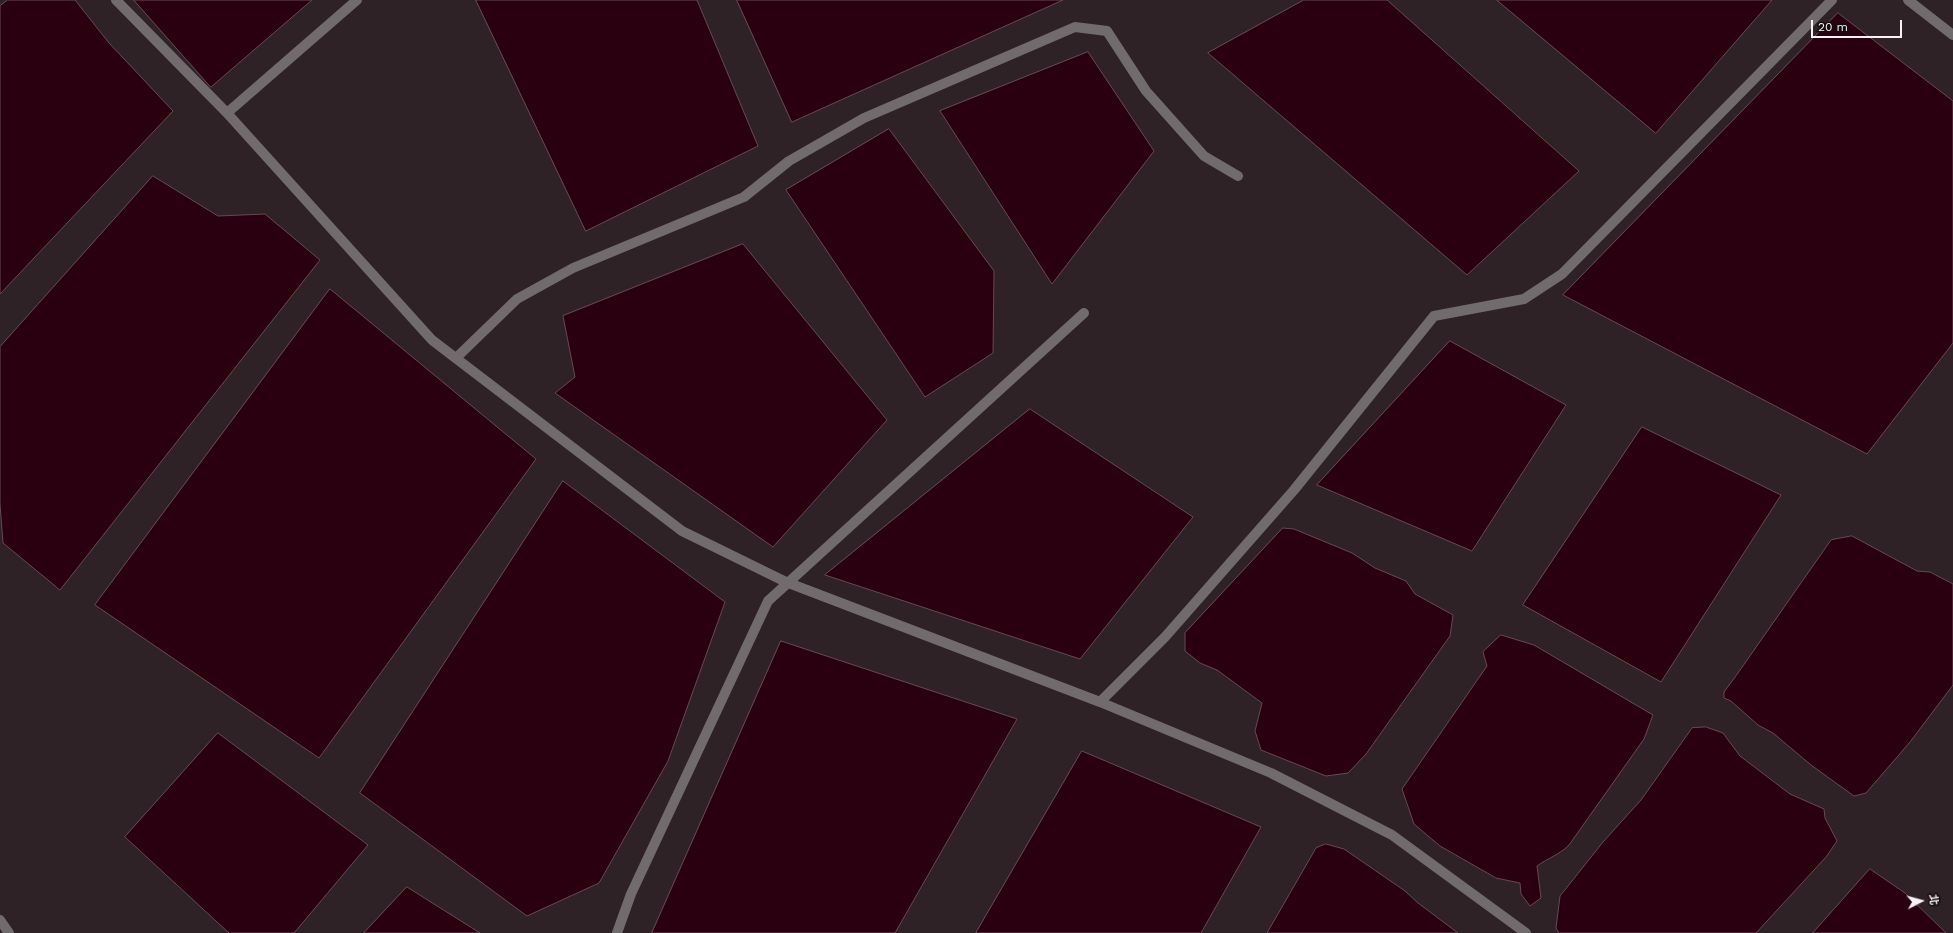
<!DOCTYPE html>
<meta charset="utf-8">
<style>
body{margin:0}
#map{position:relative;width:1953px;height:933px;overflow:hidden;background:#2f2226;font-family:"Work Sans","Noto Sans TC",sans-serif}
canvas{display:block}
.north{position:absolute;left:1901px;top:881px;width:40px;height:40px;-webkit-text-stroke:3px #130d0f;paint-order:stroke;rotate:84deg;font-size:11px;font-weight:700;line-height:16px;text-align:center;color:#faf1f4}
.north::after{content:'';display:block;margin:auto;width:14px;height:18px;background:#faf1f4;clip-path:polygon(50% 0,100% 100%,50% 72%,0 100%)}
.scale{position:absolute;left:1811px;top:20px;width:91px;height:18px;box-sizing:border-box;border:2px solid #faf1f4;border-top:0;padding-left:5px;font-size:12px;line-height:14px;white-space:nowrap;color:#faf1f4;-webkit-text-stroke:3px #130d0f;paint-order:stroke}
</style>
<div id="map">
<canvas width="1953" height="933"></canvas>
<div class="north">北</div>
<div class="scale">20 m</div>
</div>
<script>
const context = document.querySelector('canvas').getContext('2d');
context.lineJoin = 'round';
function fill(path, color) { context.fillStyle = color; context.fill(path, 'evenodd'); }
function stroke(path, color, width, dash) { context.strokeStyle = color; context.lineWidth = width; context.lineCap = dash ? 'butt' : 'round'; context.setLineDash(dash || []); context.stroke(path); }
const water = new Path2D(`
 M8 0H75L109 43 173 111 0 294V6Z
 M134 0H312L211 87Z
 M476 0H697L758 146 586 231Z
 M737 0H1063L792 122Z
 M1304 0H1387L1579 171 1467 275 1208 53Z
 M1497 0H1772L1656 133Z
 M1838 13 1953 101V343L1867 454 1563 295Z
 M1088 52 1154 151 1052 284 940 111Z
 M889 129 994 271 993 353 925 397 786 190Z
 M153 176 218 216 265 214 320 260 60 590 3 543 0 504V347Z
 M743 244 887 420 773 547 555 393 575 377 563 316Z
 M330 289 536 459 319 758 95 605Z
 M1450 341 1566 405 1472 551 1317 485Z
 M1030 409 1193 517 1080 659 825 575Z
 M1642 427 1781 495 1661 682 1523 605Z
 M563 481 725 602 668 761 599 883 527 916 360 793Z
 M1283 528 1294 529 1352 553 1375 568 1406 581 1415 594 1453 615 1450 636 1366 754 1348 773 1326 776 1261 750 1255 731 1262 703 1217 670 1200 663 1185 651V633Z
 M1852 536 1917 571 1930 572 1953 584V685L1910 742 1866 793 1854 796 1811 765 1773 733 1758 725 1731 701 1724 698V692L1738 673 1831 540Z
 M1501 635 1534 645 1653 715 1644 739 1569 845C1559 855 1548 858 1537 866L1541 898 1530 906 1521 894 1520 883 1496 878 1440 846 1414 824 1402 789 1487 666 1483 652Z
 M781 641 1017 719 895 933H652Z
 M1706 727 1723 733 1740 756 1790 794 1824 809 1825 818 1837 841 1826 857 1756 933H1559L1556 928 1560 896 1603 842 1641 800 1692 728Z
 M218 733 368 845 294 933H229L125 837Z
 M1082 751 1261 827 1201 933H976Z
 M1326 844 1344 849 1405 891 1418 903 1458 933H1267L1316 848Z
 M1870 869 1905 893 1946 933H1813Z
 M407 887 480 933H364Z`);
const lane = new Path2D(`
 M116 0 227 113 432 340 682 531 786 582 1100 702 1271 773 1392 835 1526 933
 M1908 0 1953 35
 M227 113 357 0
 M456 358 517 299 573 268 744 197 789 161 864 118 1075 27 1107 31 1146 91 1204 156 1238 176
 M1100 702 1165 637 1294 490 1434 316 1524 299 1562 274 1832 0
 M0 920 9 933
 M617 933 631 894 768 601 1084 313`);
fill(water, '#2a0010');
stroke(water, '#684854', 1);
stroke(lane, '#726b6d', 10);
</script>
